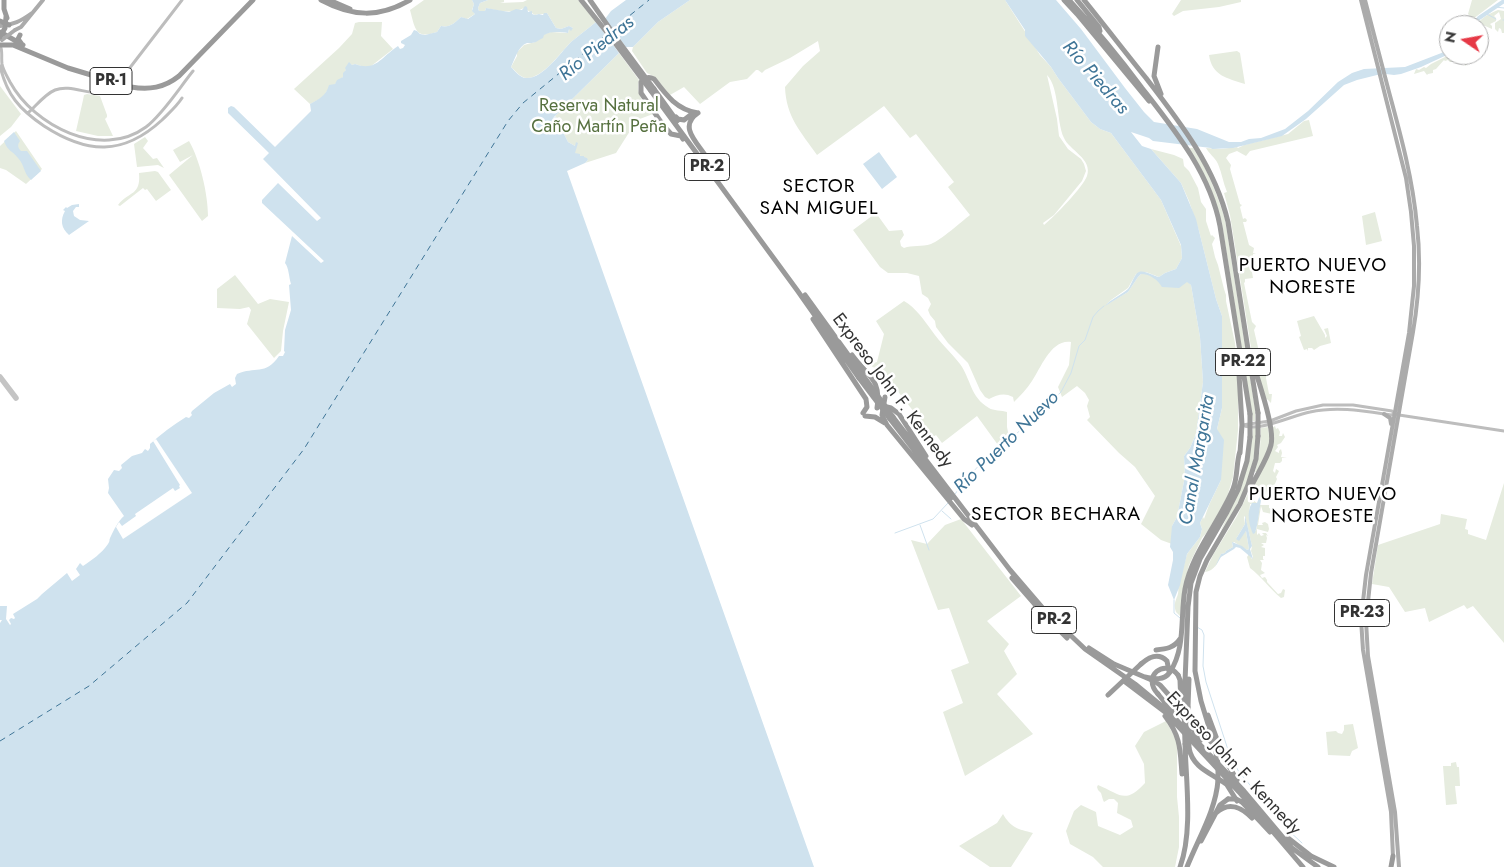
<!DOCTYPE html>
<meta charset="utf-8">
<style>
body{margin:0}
#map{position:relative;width:1504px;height:867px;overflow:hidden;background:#fff;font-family:Jost,sans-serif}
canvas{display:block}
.north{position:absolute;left:1439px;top:15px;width:50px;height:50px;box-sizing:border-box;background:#fff;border:1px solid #adadad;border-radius:50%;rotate:282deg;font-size:14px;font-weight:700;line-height:20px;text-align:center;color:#333}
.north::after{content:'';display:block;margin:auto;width:18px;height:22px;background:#e63946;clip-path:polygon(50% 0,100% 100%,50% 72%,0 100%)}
</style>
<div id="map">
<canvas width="1504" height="867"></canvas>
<div class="north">N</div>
</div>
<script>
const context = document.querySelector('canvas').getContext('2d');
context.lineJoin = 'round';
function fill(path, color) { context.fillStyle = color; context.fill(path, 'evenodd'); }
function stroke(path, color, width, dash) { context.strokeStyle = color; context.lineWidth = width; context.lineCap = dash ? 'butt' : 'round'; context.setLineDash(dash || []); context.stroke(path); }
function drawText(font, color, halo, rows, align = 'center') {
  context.font = font + ' Jost,sans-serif'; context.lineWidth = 5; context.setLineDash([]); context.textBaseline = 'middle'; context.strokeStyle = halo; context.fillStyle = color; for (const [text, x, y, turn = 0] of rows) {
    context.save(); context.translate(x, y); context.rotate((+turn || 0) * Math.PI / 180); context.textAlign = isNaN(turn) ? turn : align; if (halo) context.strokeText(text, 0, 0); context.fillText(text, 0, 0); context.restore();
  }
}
const green = new Path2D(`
 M424 0H472L474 4 472 10 475 14 467 19 461 17C455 23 449 28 441 26L437 32C415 40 415 28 410 10Z
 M488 0H504V2L500 3 523 2 527 0H578L596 22C588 29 579 35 571 42 560 53 543 78 527 78 520 78 516 71 511 67L517 56V52L524 45 535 42 544 34 551 32 568 33 569 29 573 28 569 26 561 29 556 28 547 13C542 15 539 13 535 15L524 8C513 14 498 11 486 8L485 11H479L478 8 480 3Z
 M690 0H1005L1040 55 1051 67 1058 78 1091 122 1100 129 1111 133 1161 200 1181 246 1182 258 1176 269 1165 273 1159 277 1146 272 1136 274 1128 288 1111 300 1106 305 1128 292 1138 277 1141 274H1147L1159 280 1187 281 1191 285 1200 337 1203 382 1196 434 1190 448 1184 456 1185 476 1177 517 1172 526V544L1161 540 1141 524 1155 496 1135 467 1119 453 1087 420 1090 417 1087 406 1089 400 1085 393 1077 386 1062 397 1058 387 1069 365 1071 342C1051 339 1041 368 1032 381 1027 389 1020 396 1014 402L1013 397C1004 392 997 395 989 399L985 397 980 390 968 363 948 343 936 327 935 321 930 315 928 310 931 304 928 298 922 294 919 276 907 273H888L880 267 853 230 876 213 889 231 902 230 904 235 900 241 901 246 904 248C912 245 922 247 931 244 941 240 961 222 970 215L948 187 954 182 916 134 910 138 884 106 817 155C801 132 786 117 785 87L803 66 820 51 818 41 790 58 765 70 762 73 758 70H756L747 79 730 82 700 104 684 87 670 95 655 77 647 73 632 51 633 47 658 22ZM1047 75C1060 89 1056 121 1064 138 1069 150 1093 159 1087 176 1083 187 1054 217 1044 225L1043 223 1054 215 1082 181 1086 171 1084 164 1081 159 1068 149 1059 136 1057 119Z
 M1181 0H1241V2L1219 7 1183 11 1174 16 1172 14Z
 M1472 0H1498L1473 19 1468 14Z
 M1498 10 1504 11V33H1502L1501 29 1499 28 1498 32 1495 29V23L1501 19 1499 12 1494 16 1496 18V21L1490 24 1492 26V29L1483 25 1484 27 1480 28 1481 30 1479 31V25H1476C1481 18 1490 13 1498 10Z
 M359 22H382L381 36 393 49 370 67H364L355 64 352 65 349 63 343 77 327 91 322 98 310 104 294 89 339 48 352 34 355 23Z
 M1237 51 1240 53 1245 84C1227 78 1212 76 1209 55Z
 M619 53 639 80C635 94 644 103 653 114L637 120 616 153 585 163 588 160 575 153V146L568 142 564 134 566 131 555 116Z
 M1449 55H1468L1467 57H1465L1467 59 1465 61 1468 64 1465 66 1464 60 1461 61 1462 67 1461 63 1457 62 1456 60 1455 62H1450L1448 60 1445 61 1444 60 1436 69 1433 70V73L1428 74 1427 75 1424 71 1414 74 1416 69 1419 70 1424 67 1426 68 1431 64Z
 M0 86 21 114 11 127 0 136Z
 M87 94 100 96 107 115V117L105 119 113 136H98L76 131 83 100 84 95Z
 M1309 120 1313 136 1250 151 1246 156 1237 151 1229 154 1226 158 1231 165 1230 169 1240 204 1242 205 1240 207 1243 219 1245 218 1247 220 1246 222H1243L1249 245 1254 248 1253 253H1256L1253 254V257L1256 262 1257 271 1252 272 1253 278 1245 279V282L1244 283 1252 322 1256 326 1254 330 1260 356 1263 360 1262 362 1264 364 1265 373H1267L1266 378 1269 394H1272L1271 403 1267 399 1265 400 1260 386 1253 360 1230 215 1224 193 1227 192C1223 183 1222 173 1218 164 1215 157 1209 154 1206 148L1221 149 1237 147 1238 148 1244 145 1288 134 1304 121Z
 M16 131 42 169 26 184 6 170 0 168V146Z
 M145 137 148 141 143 148 153 159 157 158 164 168 158 165 137 167 134 144Z
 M189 141C200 160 208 194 208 216L202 221 169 175 193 155 180 162 173 150Z
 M1189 148H1193C1208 170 1217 194 1225 219L1255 409V421H1253L1222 223 1209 185Z
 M1151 149 1174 155 1183 159 1184 166 1189 171 1198 188 1201 202 1206 209V221L1211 236 1212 235 1215 238 1212 244 1215 257 1218 265 1224 289 1226 295V301L1235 343 1238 373V430L1233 477 1228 494 1222 507 1208 531 1202 538 1189 565 1183 589 1180 616 1176 612C1172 600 1180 597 1178 588L1187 554 1200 537 1202 529 1200 523 1203 517 1204 519 1209 505 1221 480 1217 429 1222 408V316L1216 299 1199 231 1189 201 1181 183Z
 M155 171 158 172 171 190 156 201 147 189 145 190 143 188 120 206 118 205C129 191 141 196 139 173Z
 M1375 212 1382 241 1366 245 1362 216Z
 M235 275 258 304 270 299 289 302 283 331 281 351 274 358 247 324 251 310 249 307 240 309 217 308V289Z
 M904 301C916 308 924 320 932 331 940 343 951 352 960 364 971 379 970 397 989 408 993 411 1002 410 1007 412V427L1009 437 1004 438C1003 441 1002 444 998 445L977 416 942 443 936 435 925 443 916 428 914 412 889 380 878 370 868 364 866 361 871 364 877 362 884 334 876 321Z
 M1314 316 1325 335V338L1327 336 1324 329 1328 328 1331 343 1320 346 1314 350 1312 348H1308V351L1307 349 1304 350 1299 337 1301 336 1297 321Z
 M1275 426 1276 429 1278 428 1280 432 1279 436H1282L1283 433 1285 437 1281 443 1277 445 1278 447 1275 451 1279 453V451L1281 449 1282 453 1281 457 1287 458H1282V461L1280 463H1275L1273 471 1275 473 1276 469 1279 471 1276 477 1277 479 1274 486 1276 489V492H1274L1275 488H1270L1267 490 1266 494 1271 493 1272 496 1253 490 1250 498 1257 503 1250 504C1249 516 1247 523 1256 531L1260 505H1269V508L1272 509V514L1263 512 1261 506 1258 525H1263L1262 523 1265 522 1268 524 1269 529 1268 532 1257 529V535L1259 533 1261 536 1264 535 1262 533H1266L1268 536 1266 535 1267 538 1266 543H1261L1264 545 1261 547 1265 548V556H1263V559L1264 560H1260L1262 563 1261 570 1265 573 1260 575 1262 578 1265 577 1267 580V582L1278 594 1281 593 1283 589 1285 590 1284 597 1281 598C1270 589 1260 575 1250 568L1247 557 1249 554 1252 559 1253 557 1251 551 1252 546 1245 516 1244 517 1245 524 1236 539 1246 531 1249 549 1247 550 1234 542 1232 543 1233 547 1226 551 1225 553 1221 554C1219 562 1214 571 1205 572L1213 555 1237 516 1271 447 1272 428Z
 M1268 427 1270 446 1257 472H1255L1260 449 1261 428Z
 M1253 428H1256C1258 466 1241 502 1220 532L1241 487 1249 460Z
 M1504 483V643L1473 606 1467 609 1464 605 1429 622 1425 608 1405 612 1389 587 1372 584 1378 545 1440 524 1441 514 1467 519 1465 529 1468 530V534L1486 540Z
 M961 519 1021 596 987 621 1009 644 1004 651 1017 674 997 694 1033 734 965 776 943 712 963 703 951 670 969 663 949 608 938 610 911 540 927 544 945 525Z
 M1166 721 1174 736 1177 744V797L1179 817V847L1175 867H1103L1093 857 1070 844 1066 831 1074 811 1081 805 1096 812 1098 826 1120 835 1133 827 1131 820 1117 813 1118 803 1114 799H1109L1104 802 1103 800 1101 793 1098 790 1097 787 1098 785C1120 794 1125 805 1145 783L1144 764 1135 746 1144 732Z
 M1353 724 1358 748 1352 751 1350 756 1328 755 1326 732 1336 731 1338 733 1342 734 1344 730V725Z
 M1456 762 1457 767H1459L1460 786H1455L1457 804 1446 805 1443 766H1451V763Z
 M1003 814C1011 828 1018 829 1033 833L1011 867H990L959 846 997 823Z`);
const water = new Path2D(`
 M472 0H488L480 3 478 8 479 11H485L486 8 509 12 516 9 522 10 525 6 527 7 528 12 532 11V14L535 15 539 14 543 15 544 13H547L556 28 561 29 569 26 573 28 571 31 569 29 568 33C559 32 552 31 544 35L543 38C540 39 538 41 536 42 534 43 529 43 527 43 518 46 515 59 511 67 515 71 520 78 526 78 543 79 560 53 571 42 579 35 588 29 596 22L619 53 553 118 556 117 567 131 564 134 568 142 575 146 576 142 578 143 575 153 580 154V156H584V157L587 158 588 160 585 163 567 171 814 867H0V623L2 620H0V606H7L6 619 10 625 11 624 9 620 11 618 14 619 15 618 13 614 37 599 42 594 67 573 72 581 80 575 76 569 80 563 83 566C92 560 102 553 108 544 111 539 108 542 111 536 114 530 118 521 124 516L108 493 109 488 108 479 114 470 119 471 122 468 121 465 132 456 142 453 145 449 148 451 150 448V444C161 434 173 425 186 417L189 418 192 415 191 413 192 411 214 393 230 384 232 387 236 384 235 378 237 374C255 366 265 376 279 356H283L285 352 284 351 285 330 291 310 289 285 291 284C289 278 289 268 285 263L292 236 321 263 324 261 262 203V200L278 183 317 221 321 218 263 159 269 153 228 113V108L231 106 234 107 275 147 311 111 310 104C319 99 326 96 329 85L335 84 337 80 343 77V73L346 70 345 68 349 62 352 65 355 64C376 72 381 57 398 46L400 49 403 48 405 45 401 43V41L411 35 414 30 417 31 420 34 425 35 437 32 441 26C449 28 455 23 461 17L468 19 475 14 472 11 474 4Z
 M626 0H690L658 22 633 47H626L605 19 611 11Z
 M1005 0H1056L1081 29 1125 88 1144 112 1154 122 1197 129 1229 142H1241L1249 139 1261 138 1285 129 1308 111 1338 82 1352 73 1364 69 1405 67 1444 52 1449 48V54L1421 67 1401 74 1394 75 1386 74 1377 75 1357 80 1344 85 1306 119 1282 136 1233 148 1212 149 1211 148 1153 141 1149 138 1131 132 1142 146 1151 149 1181 183 1196 219 1216 299 1222 316V408L1217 429 1224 440 1221 480 1200 523 1202 529 1200 537 1187 554 1180 585 1174 600 1168 585 1173 560V552L1170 547 1172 526 1177 517 1185 476 1184 456 1190 448 1196 434 1203 382 1200 337 1191 285 1187 282 1179 288 1162 287C1158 280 1150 274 1141 274L1138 277 1128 292 1105 306C1111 299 1121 295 1128 289 1132 284 1134 274 1139 272 1145 270 1153 276 1159 277L1165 273 1176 269 1182 258 1181 245 1161 200 1111 133 1100 129 1091 122 1058 78 1051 67 1025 36V30Z
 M14 132 20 141C17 145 18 148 21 151H27L41 171 31 180C23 173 25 165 18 158 12 150 8 152 4 141Z
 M879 152 897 177 882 189 863 164Z
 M79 204V207H76L73 211 74 216 80 220 89 221 69 235C61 228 60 220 65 211L63 210 66 207 67 208 72 205Z
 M1260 495 1262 496C1259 508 1259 521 1255 533L1253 534C1249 525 1246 512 1252 503H1257Z
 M1245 515 1252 546 1250 549 1253 559 1240 548 1236 547 1234 549 1221 557 1215 567 1221 554 1225 553 1226 551 1233 547 1232 542 1242 546 1247 550 1249 549 1246 531 1239 541 1236 539 1245 524Z`);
const pier = new Path2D(`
 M156 439 192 493 123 539 116 527 119 522 122 526 136 516 135 514 173 488 175 491 180 488 179 486 180 485 153 441Z`);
const stream = new Path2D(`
 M1495 7 1504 8
 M1485 13 1496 19
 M1503 20H1504
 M955 494C971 473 990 451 1013 437L1061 392 1071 373 1079 346 1085 340 1093 317 1098 311 1104 306
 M942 511 951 519
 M920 525 929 550
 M895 533 933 519 948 503
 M1174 600V613L1180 618
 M1197 627 1202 630 1204 635 1203 666 1206 682 1230 756 1239 772 1287 829 1302 843`);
const river = new Path2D(`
 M1473 25 1479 18 1504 1`);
const ferry = new Path2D(`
 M613 29 649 0
 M0 741 89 686 187 603 304 449 508 121 523 103 606 35`);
const taxiway = new Path2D(`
 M0 377 16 398`);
const secondary = new Path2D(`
 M0 45C3 51 1 57 2 64 3 70 7 76 10 82 34 126 101 160 146 127 163 114 180 87 193 71
 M0 66C7 95 19 109 44 126 87 154 123 156 162 120 169 113 177 106 182 98
 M122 78 182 0
 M28 113C36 106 45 94 55 90 75 82 100 104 117 85
 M1242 425 1270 421 1296 411 1323 405H1353L1392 411 1395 414 1399 415 1504 431
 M1242 425C1257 433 1293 415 1310 412 1337 406 1364 411 1391 415L1394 414`);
const primary = new Path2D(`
 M1361 0 1406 178 1411 212 1414 246V286L1409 333 1366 575 1361 619 1363 650 1391 812 1393 857
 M1365 0C1373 31 1381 61 1389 92 1401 136 1413 180 1417 226 1421 261 1419 297 1413 332L1371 573 1366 621 1368 656 1395 812 1399 867
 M0 26C13 25 21 21 32 13
 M15 30 21 27 43 0
 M1384 414 1390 418 1391 424`);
const motorway = new Path2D(`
 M4 0V9L7 18
 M321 0C353 17 379 18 410 0
 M329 0 350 9
 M590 0 617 39
 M1064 0 1077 14 1149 101
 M1069 0C1095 28 1119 57 1142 88 1174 129 1210 173 1220 226L1250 414
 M1077 0 1099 27 1100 31
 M1084 0C1105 26 1125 52 1146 78 1180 122 1215 167 1228 222L1258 413
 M0 21 9 25
 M0 32 23 45
 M20 35 18 39 21 43
 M0 45H13L68 68 131 87C149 90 164 88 179 76L253 0
 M1158 47 1154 76 1161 94
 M654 89 677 121
 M651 91 797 290 859 378
 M698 113C674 129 706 149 711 166
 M676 117 678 119 684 120 693 113
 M683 139 681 136 671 134 663 125 641 93V82C645 78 648 76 654 79 666 95 677 110 698 113
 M805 295 862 374
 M813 319 866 399 867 407 863 413
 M852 355C867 376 882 379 877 408
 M1238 357 1242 425 1240 453
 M885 397 882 415 887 425 964 519 972 525
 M883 406 891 408 899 414 926 456
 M865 416 875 417 885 423
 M893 417 1010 570 1046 612 1085 649 1135 684 1169 712 1244 791 1292 848 1318 867
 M890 419 951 498
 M1251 487C1257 474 1267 460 1271 445 1275 428 1259 384 1254 366
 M1012 578 1046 617 1067 638
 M1034 609 1043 620
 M1089 648 1114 664 1154 681 1160 685 1168 694 1176 708 1201 740
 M1156 650C1166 649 1174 648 1180 639
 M1141 664C1149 657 1158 652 1167 661L1169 671
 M1178 675 1180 680 1181 706
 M1145 677C1154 679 1164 681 1170 672 1186 647 1180 617 1185 589 1192 552 1219 523 1233 489 1238 477 1236 463 1240 451
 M1124 681 1165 712 1239 792 1303 867
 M1158 694 1172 711
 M1184 707 1188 607 1191 583 1200 559 1227 512 1238 490 1247 461 1250 437
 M1188 707 1189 679
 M1208 715 1224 758 1237 780
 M1165 716C1181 737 1180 749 1182 774
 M1190 723 1206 736 1211 742
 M1215 747 1201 701 1195 671 1196 592 1200 576 1207 560 1240 504 1248 485 1256 459 1258 436
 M1189 748C1193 770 1215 774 1230 787
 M1227 785 1237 801
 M1242 802 1270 832
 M1216 813C1229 801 1241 807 1252 818
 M1288 838 1311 856 1334 867
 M1201 841 1220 805 1228 799
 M1180 867C1193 832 1186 781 1185 744
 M1187 867C1198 839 1216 810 1218 780
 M1391 867 1393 856`);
const secondaryBridge = new Path2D(`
 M117 85 122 78`);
const primaryBridge = new Path2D(`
 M2 40 15 30`);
const motorwayBridge = new Path2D(`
 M581 0 609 35 651 91
 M0 37 5 28 6 17
 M617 39 654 89
 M862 374 893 417
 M859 378 890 419
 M1258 413V436
 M1250 414V437
 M1158 694C1141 676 1165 658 1178 675
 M1108 695 1141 664
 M1184 707 1185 744
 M1188 707 1189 748
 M1215 747 1218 764V780
 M1228 799H1236L1242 802`);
const shields = [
 [111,81,42],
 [707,167,45],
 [1243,362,55],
 [1362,613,55],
 [1054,620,45]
];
const shieldNames = [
 ["PR-1",111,81],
 ["PR-2",707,167],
 ["PR-22",1243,362],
 ["PR-23",1362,613],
 ["PR-2",1054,620]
];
const parkNames = [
 ["Reserva Natural",599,107],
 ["Caño Martín Peña",599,128]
];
const streetNames = [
 ["Expreso John F. Kennedy",892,391,53],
 ["Expreso John F. Kennedy",1233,764,47]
];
const waterNames = [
 ["Río Piedras",597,49,-39],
 ["Río Piedras",1095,78,49],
 ["Río Puerto Nuevo",1007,443,-44],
 ["Canal Margarita",1198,460,-80]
];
const neighbourhoodNames = [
 ["SECTOR",819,187],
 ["SAN MIGUEL",819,209],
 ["PUERTO NUEVO",1313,266],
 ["NORESTE",1313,288],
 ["PUERTO NUEVO",1323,495],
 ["NOROESTE",1323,517],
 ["SECTOR BECHARA",1056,515]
];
fill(green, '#e6ecdf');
fill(water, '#cfe2ee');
fill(pier, '#fff');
stroke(stream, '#cfe2ee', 1);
stroke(river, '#cfe2ee', 4);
stroke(ferry, '#3f7597', 1, [6, 5]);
stroke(taxiway, '#c4c4c4', 5.5);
stroke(secondary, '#bdbdbd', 3);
stroke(primary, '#ababab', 4);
stroke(motorway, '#9a9a9a', 5);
stroke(secondaryBridge, '#bdbdbd', 3);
stroke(primaryBridge, '#ababab', 4);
stroke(motorwayBridge, '#9a9a9a', 5);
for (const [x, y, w] of shields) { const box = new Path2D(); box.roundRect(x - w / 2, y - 13.5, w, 27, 4); context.fillStyle = '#fff'; context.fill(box); stroke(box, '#333', 1); }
drawText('bold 16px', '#333', null, shieldNames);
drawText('18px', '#56703f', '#fff', parkNames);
drawText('18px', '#333', '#fff', streetNames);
drawText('italic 19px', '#3f7597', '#fff', waterNames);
context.letterSpacing = '1px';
drawText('19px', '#000', '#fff', neighbourhoodNames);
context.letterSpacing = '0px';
</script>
